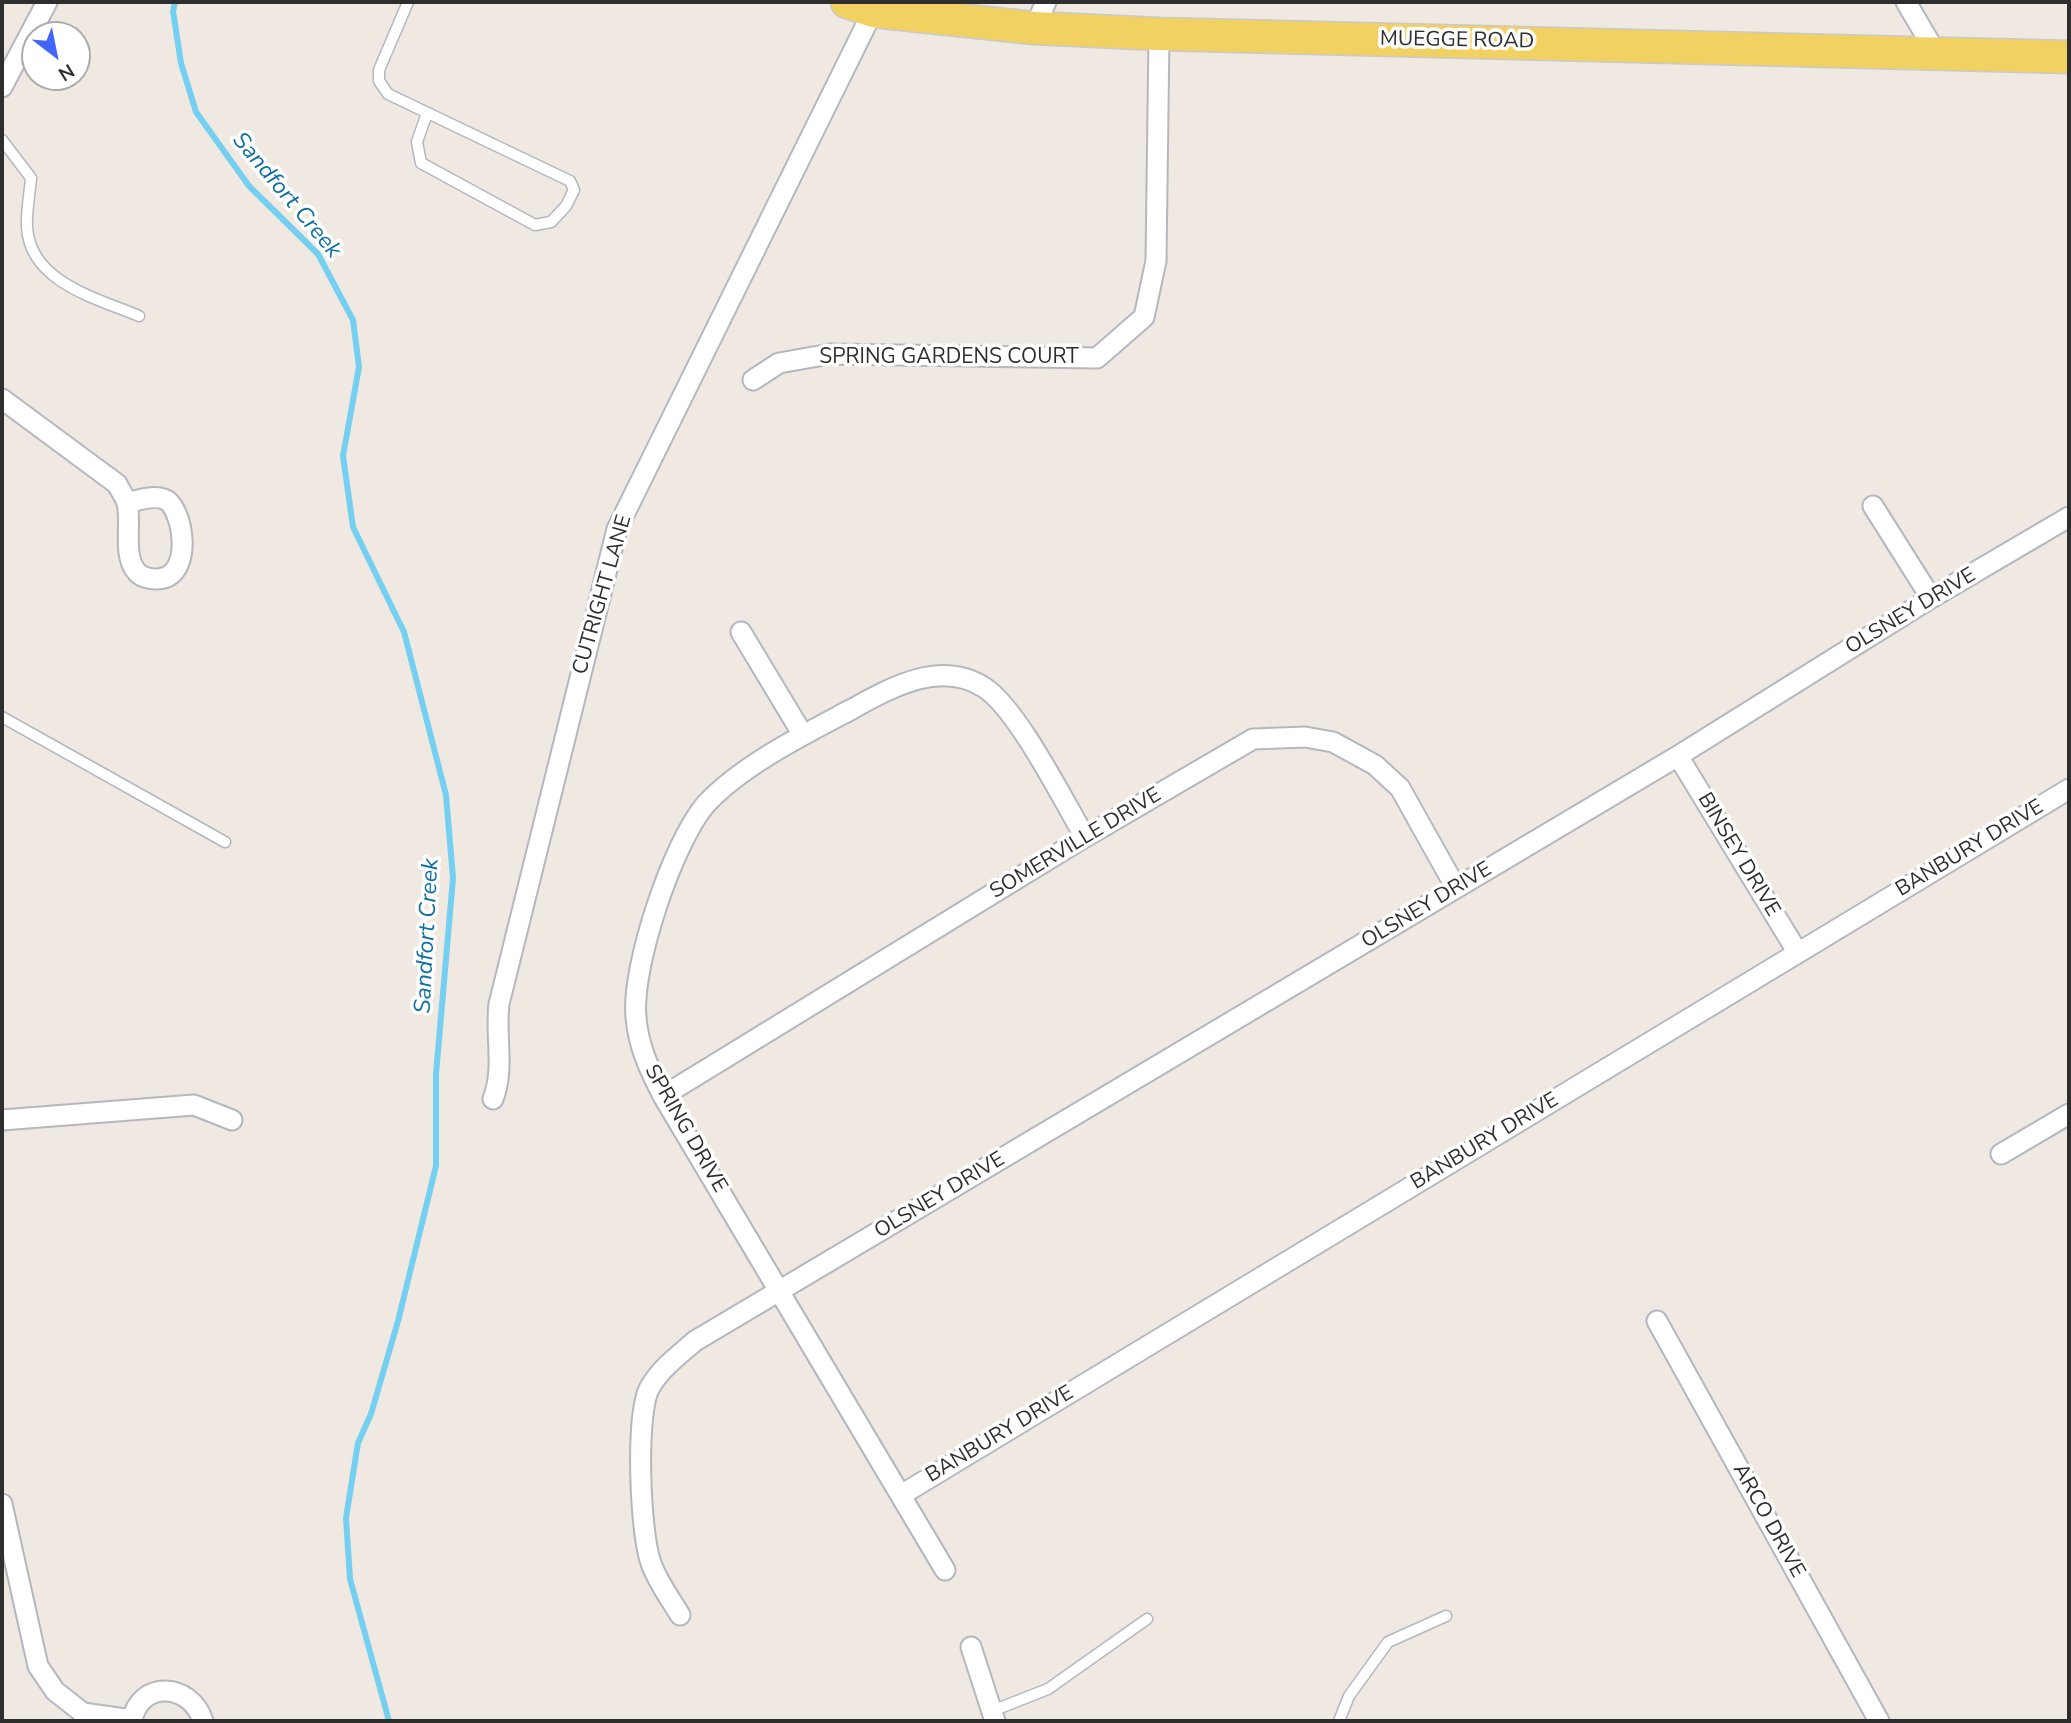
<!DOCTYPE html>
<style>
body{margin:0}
#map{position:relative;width:2071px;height:1723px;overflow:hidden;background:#efe9e1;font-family:"Nunito Sans",sans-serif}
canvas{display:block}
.frame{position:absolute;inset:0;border:4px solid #2e2e2e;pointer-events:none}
.north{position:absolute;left:21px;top:21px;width:70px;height:70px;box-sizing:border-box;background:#fff;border:2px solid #ababab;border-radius:50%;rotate:148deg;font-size:19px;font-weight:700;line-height:28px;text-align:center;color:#2e2e2e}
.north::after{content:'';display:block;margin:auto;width:24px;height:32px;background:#4264fb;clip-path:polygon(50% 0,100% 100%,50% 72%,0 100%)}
</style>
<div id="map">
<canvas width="2071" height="1723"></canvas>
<div class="frame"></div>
<div class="north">N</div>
</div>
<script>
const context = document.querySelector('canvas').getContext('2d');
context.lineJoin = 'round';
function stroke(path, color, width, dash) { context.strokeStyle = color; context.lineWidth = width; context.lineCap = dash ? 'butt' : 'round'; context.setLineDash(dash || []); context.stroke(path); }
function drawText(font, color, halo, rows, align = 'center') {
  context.font = font + ' "Nunito Sans",sans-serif'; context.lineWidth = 7; context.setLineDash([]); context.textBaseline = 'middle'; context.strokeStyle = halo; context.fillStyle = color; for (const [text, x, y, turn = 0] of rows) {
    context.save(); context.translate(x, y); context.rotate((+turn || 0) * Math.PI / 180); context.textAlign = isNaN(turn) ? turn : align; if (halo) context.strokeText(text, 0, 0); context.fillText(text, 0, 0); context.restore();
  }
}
const stream = new Path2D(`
 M175 2 173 11 181 63 196 112 249 186 318 254 353 320 359 367 343 456 353 527 404 632 446 795 453 878 436 1074V1166L398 1321 371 1414 358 1443 346 1518 350 1579 389 1721`);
const lane = new Path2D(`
 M408 2 379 70V81L388 94 570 181 574 190 566 206 551 222 535 225 421 163 417 142 427 113
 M2 140 31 178C30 193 26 211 27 227 30 282 96 298 139 316
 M2 717 225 842
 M992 1711 1048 1689 1147 1619
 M1339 1721 1349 1696 1388 1642 1446 1616`);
const street = new Path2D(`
 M1906 2 1936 53
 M1034 28 1046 2
 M2 87 47 2
 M753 380 779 363 830 354 1097 358 1144 317 1156 261 1159 34
 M2 399 117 484C120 490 125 497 127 503 132 523 122 556 137 572 141 577 150 579 156 579 196 579 183 505 164 499 153 495 138 500 127 503
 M1873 506 1931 598
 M741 632 803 735
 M1678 756 1798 953
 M663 1096 1085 837 1253 739 1305 737 1333 742 1375 765 1400 788 1456 888
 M493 1099C505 1068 495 1036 499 1004L617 529 873 11
 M2 1120 194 1105 232 1120
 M2001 1154 2069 1114
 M1657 1321 1879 1721
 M901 1495 2069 789
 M2 1504 38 1666 55 1691 83 1713 132 1720
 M945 1570 663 1096C650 1071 638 1046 636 1017 631 967 673 842 706 804 742 765 805 734 852 709 892 687 941 659 985 688 1018 710 1063 800 1085 837
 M680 1615C670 1598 657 1581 651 1563 640 1534 635 1413 650 1387 661 1368 679 1355 695 1341L1678 756 1931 598 2069 517
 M971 1647 995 1721
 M132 1721C140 1679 191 1683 203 1721`);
const primary = new Path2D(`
 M847 2 873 11 1034 28 1159 34 2069 57`);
const streetNames = [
 ["MUEGGE ROAD",1457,41,1],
 ["SPRING GARDENS COURT",949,358],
 ["CUTRIGHT LANE",603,595,-74],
 ["OLSNEY DRIVE",1911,612,-31],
 ["SOMERVILLE DRIVE",1076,844,-31],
 ["BANBURY DRIVE",1970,849,-31],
 ["BINSEY DRIVE",1738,855,59],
 ["OLSNEY DRIVE",1427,906,-31],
 ["SPRING DRIVE",685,1129,60],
 ["BANBURY DRIVE",1485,1142,-31],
 ["OLSNEY DRIVE",940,1196,-31],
 ["BANBURY DRIVE",1000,1435,-31],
 ["ARCO DRIVE",1768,1521,61]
];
const waterNames = [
 ["Sandfort Creek",286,196,50],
 ["Sandfort Creek",428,936,-87]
];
stroke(stream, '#75cff0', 6);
stroke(lane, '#b4b7c1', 13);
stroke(street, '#b4b7c1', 23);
stroke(primary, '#c9c9c9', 35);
stroke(lane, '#fff', 10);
stroke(street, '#fff', 19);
stroke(primary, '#f2d163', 32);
drawText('21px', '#2e2e2e', '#fff', streetNames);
drawText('italic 23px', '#0d6fa3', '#fff', waterNames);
</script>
